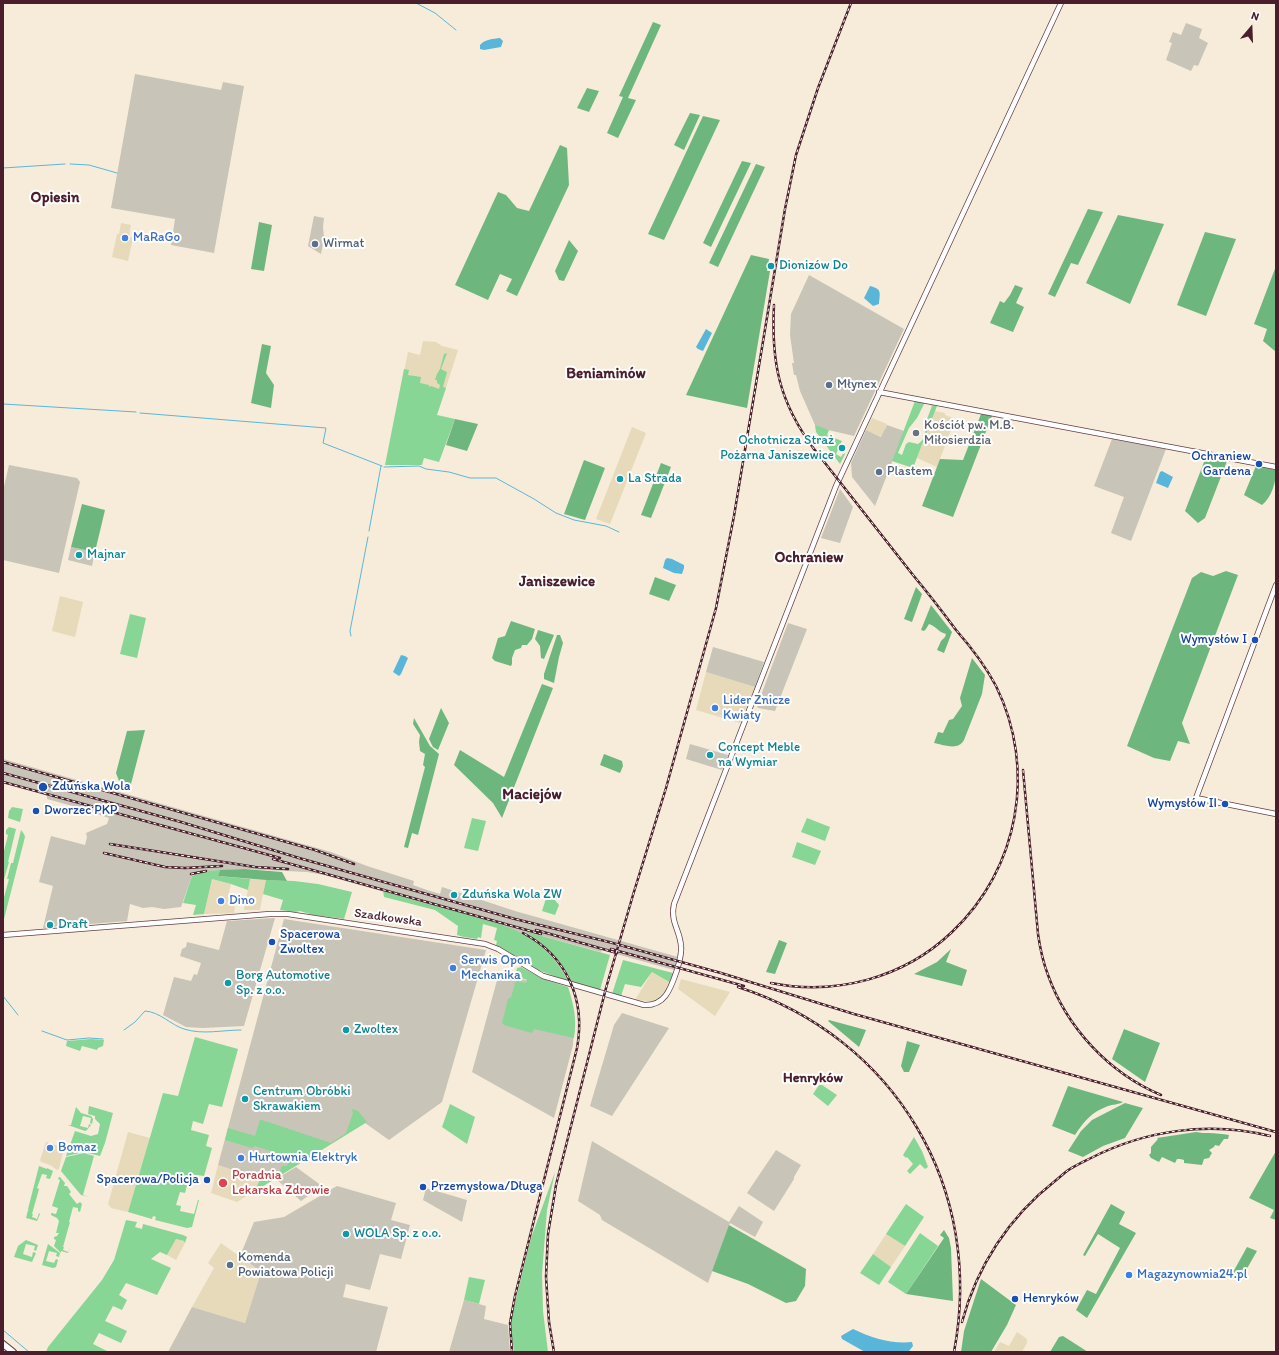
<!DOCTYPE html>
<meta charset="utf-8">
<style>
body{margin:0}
#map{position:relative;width:1279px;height:1355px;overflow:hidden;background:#f6ecd9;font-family:Itim,sans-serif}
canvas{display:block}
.frame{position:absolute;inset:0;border:4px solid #4a1f2b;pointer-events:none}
.north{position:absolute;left:1231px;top:8px;width:40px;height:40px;-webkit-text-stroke:3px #fff;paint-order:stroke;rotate:19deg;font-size:11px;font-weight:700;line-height:16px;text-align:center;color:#4a1f2b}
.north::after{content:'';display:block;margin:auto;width:14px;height:18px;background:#4a1f2b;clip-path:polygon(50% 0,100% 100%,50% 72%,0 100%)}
</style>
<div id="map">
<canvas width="1279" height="1355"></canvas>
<div class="frame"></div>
<div class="north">N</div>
</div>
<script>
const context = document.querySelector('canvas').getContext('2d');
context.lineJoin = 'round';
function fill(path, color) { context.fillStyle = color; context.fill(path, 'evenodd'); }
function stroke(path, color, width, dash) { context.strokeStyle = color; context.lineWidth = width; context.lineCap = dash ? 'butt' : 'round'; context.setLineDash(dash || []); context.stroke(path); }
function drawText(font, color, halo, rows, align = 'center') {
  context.font = font + ' Itim,sans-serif'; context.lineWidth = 4; context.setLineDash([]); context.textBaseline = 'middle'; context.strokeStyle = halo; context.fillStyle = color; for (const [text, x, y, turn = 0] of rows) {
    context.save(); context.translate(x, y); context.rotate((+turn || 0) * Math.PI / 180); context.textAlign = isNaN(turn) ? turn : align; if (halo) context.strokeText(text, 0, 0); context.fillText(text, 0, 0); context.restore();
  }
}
const built = new Path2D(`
 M121 223 131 225 129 237 133 238 128 261 112 257 117 234H119Z
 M423 341 436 342 442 346 458 350 445 391 402 381 408 352 420 355Z
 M935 411 945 413V415L955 419 937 467 917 458Z
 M872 418 887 424 882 437 866 430Z
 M632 427 646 433 610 524 596 519Z
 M60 596 83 602 75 637 52 631Z
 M706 672 755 687 740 723 696 710Z
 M212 879 231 884 228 896 236 898 234 913 204 914Z
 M250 879 266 880 263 894 260 910H244Z
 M652 972 671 983 668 988 658 998 652 1001H647L635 1000Z
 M681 979 730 992 715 1016 678 989Z
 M128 1132 150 1138 128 1212 111 1208 108 1204Z
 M46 1142 64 1148 59 1169 57 1170 50 1165 41 1162 40 1160Z
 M218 1165 269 1182 237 1202 211 1193Z
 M886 1234 905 1246 891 1267 873 1254Z
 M176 1239 184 1241 185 1243 176 1260 167 1255Z
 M221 1243 261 1272 245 1323 192 1307 214 1268 208 1263Z
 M1017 1332 1027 1339V1343L1022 1352H994L1000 1342 1009 1346Z`);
const industrial = new Path2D(`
 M1186 23 1202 29 1199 38 1208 43 1198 66 1194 65 1191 71 1166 60 1172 43 1169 42 1173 32 1181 35Z
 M135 74 221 90 223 82 244 86 214 253 171 245 175 219 111 208Z
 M314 216 324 218 323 227 324 238 321 254 308 246Z
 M809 275 904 329 854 436 820 428 815 425 800 391 796 375H794L792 363H794L790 335 791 314Z
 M887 425 904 431 875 506 852 477 851 463 866 430 881 437Z
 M1112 439 1166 449 1131 541 1111 533 1124 497 1094 486Z
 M9 465 77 478 80 482 59 573 3 560V491Z
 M840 489 853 507 840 543 821 538Z
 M71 547 95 552 92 566 68 560Z
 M788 623 807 629 775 711 758 708 757 706Z
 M713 647 764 662 755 687 706 672Z
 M690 744 728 755 722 770 686 759Z
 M3 759 331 852 367 866 414 881 413 885 427 890 440 894 442 887 515 911 678 957 674 970 602 950 601 952 524 931 537 939 552 952 563 966 572 982 568 981 557 963 546 950 535 941 516 931 491 922 324 875 307 872 245 869 208 871 192 876 181 907 164 909 152 907 143 908 130 904 127 921 43 928 53 886 39 882 51 836 85 845 87 837 86 833 107 824 109 818 80 808 47 799V796L38 792 3 782Z
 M275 918 244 1026 203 1028 186 1027 163 1015 174 977 191 981 194 974 197 975 201 963 180 956 182 949 186 947 187 942 219 950 227 921Z
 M284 919 486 950 442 1102 389 1140 365 1123 269 1182 218 1165Z
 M499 973 569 992 574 1028 573 1045 554 1118 472 1072Z
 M622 1013 669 1028 612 1116 590 1106 614 1025Z
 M592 1141 729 1222 739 1206 763 1222 755 1237 730 1223 708 1283 602 1220 600 1215 578 1201Z
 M776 1150 801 1165 794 1177V1179L774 1211 747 1193Z
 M296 1167 322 1186 301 1201 276 1179Z
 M337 1186 396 1203 391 1220 410 1225 401 1259 380 1254 370 1290 346 1284 343 1297 388 1307 376 1352H168L192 1307 245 1323 261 1272 240 1256 254 1222 284 1217Z
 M426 1188 467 1200 462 1222 423 1200Z
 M464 1300 486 1306 484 1319 508 1325 510 1352H449Z`);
const green = new Path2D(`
 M447 353 441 369 447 372 443 387 446 388 437 415 455 419 439 462 424 458 422 465H385L404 369 409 370 408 375 421 377 420 383 429 385V387L431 386 439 389 440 385 437 383V380H435L437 374 440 369 444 354Z
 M915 401 927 403 924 404 917 418 909 428 898 453 902 455 906 444 909 442 918 444C927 439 926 427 925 419H927L932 406 930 405 937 406 913 468 892 461Z
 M815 425 829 430 827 435 842 441 836 454 841 457 843 454H844L845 453V454L840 464 816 432Z
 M130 614 146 618 137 658 120 654Z
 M12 807 23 809 20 822 8 818 9 811Z
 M472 818 486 821 478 851 464 848Z
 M807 818 830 827 825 841 801 832Z
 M9 827 16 829 8 862H9L3 883V855L8 835 6 834V830Z
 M21 830 24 834 25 837 3 923V901L9 879H7L11 863H13Z
 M797 842 821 851 815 865 792 857Z
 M220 870 218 876 250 879 248 890 231 884 212 879 204 914 193 915 196 905 183 903 192 876 208 871Z
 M266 880 294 881 318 884 352 892 344 919 313 915 300 911 295 912 280 910 283 900 263 894Z
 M383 891C409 899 436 906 462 913 487 920 514 926 536 942 550 952 560 966 568 981L538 970 496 945 497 941 494 940 497 928 483 924 481 938 478 937 477 939 464 937 457 935 458 926 435 910 384 897Z
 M548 892 559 905 555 915 542 911Z
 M524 931 610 955 600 990 572 982C561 960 546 944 524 931Z
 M623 960 673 973 671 983 652 972 641 987 625 984 621 996 612 994Z
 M521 967 543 979 568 987C574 1005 577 1020 574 1038L534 1029 532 1033 504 1025 502 1023 508 999 511 997 516 981 526 983 527 980 515 976 517 968Z
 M195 1037 238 1049 222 1107 209 1104 203 1124 193 1121 191 1130 209 1135 206 1146 212 1148 204 1176 190 1174 185 1193 180 1192 176 1205 181 1206 180 1211 194 1214 198 1200H199L192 1227 187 1228 155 1220 156 1217 153 1216 152 1219 128 1212 163 1093 178 1096Z
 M91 1039 104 1040 103 1046 98 1048 97 1050 82 1046 80 1051 66 1046 67 1041Z
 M819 1085H822L837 1095 828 1106 813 1094Z
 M450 1104 475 1117 467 1144 442 1127Z
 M89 1106 113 1113 105 1143 100 1156 84 1152 66 1156 75 1131 91 1136 98 1134 100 1124 95 1119V1116L88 1114Z
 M76 1107 81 1113 91 1116 93 1119 92 1124 90 1123 91 1118 83 1116 80 1126 88 1128 89 1124 91 1125 87 1130 85 1131 68 1125H71Z
 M352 1109 358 1111 367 1122 252 1193 253 1189H256L260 1179 256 1178 259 1171 276 1176 279 1173 282 1166H287L290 1157 255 1146 252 1148 225 1140 228 1128 255 1136 260 1120H262L331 1143 346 1133 353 1113Z
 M914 1137 922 1151 928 1167 925 1169 920 1164 910 1174 907 1171 913 1164 907 1157 906 1158 903 1155Z
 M84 1153 94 1156 83 1195 89 1197 81 1195 61 1171 66 1157Z
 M39 1166 47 1169V1168L53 1171 50 1179 46 1178 47 1175 42 1174 37 1188 39 1189 32 1214H33L32 1217 37 1219 39 1213 40 1214 37 1221 26 1218 28 1210 29 1212 28 1209Z
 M555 1172 547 1210 542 1274 543 1311 548 1352H514L510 1325 515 1303 531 1238Z
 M59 1177H60L65 1183 64 1186H67L71 1192 69 1194 77 1204 80 1202 82 1204 80 1212 78 1211V1208L73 1207 69 1222H70L63 1247H64L63 1250 68 1252 70 1247 68 1253 61 1251V1253L54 1246 56 1240 54 1239V1237L57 1236 59 1233H56L59 1221 57 1218 51 1215V1213L56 1214 58 1208 52 1206 60 1180 58 1179Z
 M906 1204 924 1217 905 1246 886 1234Z
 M126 1220 137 1222 135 1227 142 1229 143 1224 183 1235 187 1237 185 1243 184 1241 176 1239 167 1255 160 1252 151 1259 171 1268 157 1295 126 1283 119 1295 127 1300 122 1310 113 1306 105 1321 127 1331 121 1343 99 1333 93 1344 109 1352H46L48 1347 102 1280 114 1260Z
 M920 1233 938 1246 906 1294 888 1282Z
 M26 1240 38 1245 36 1251 34 1250 35 1246 26 1244 23 1254 32 1257 33 1252 36 1253 32 1262 14 1257 18 1246Z
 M48 1244 60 1253 59 1257 56 1256 57 1253 49 1251 46 1261 54 1263 56 1259 58 1260 56 1267 53 1268 42 1265Z
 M873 1254 891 1267 879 1285 860 1273Z
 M469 1277 485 1280 479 1304 464 1300Z`);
const forest = new Path2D(`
 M653 22 661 25 628 98 636 100 618 138 607 133 623 97 619 96Z
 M587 88 599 91 589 112 577 108Z
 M690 113 700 115 684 150 674 145Z
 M703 116 720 120 664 240 648 234Z
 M560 145 567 148 569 185 517 296 506 291 512 279 500 274 488 300 455 285 498 192 506 195 517 208 529 211Z
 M742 161 751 163 711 247 703 243Z
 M756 164 765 167 718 267 709 263Z
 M1088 209 1103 212 1078 265 1071 263 1055 297 1048 294Z
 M1118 215 1164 224 1130 304 1086 283Z
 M259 222 272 225 264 271 251 269Z
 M1205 232 1236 239 1206 316 1177 305Z
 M569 240 578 251 564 281 559 280 555 271Z
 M751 255 769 259 767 271H770L747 408 686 395Z
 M1276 266V352L1263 341 1267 329 1254 324Z
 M1015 285 1023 288 1016 303 1024 307 1013 332 990 323 1000 301 1004 303 1010 295Z
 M262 344 271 346 266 373 274 385 271 408 251 403Z
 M981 414 992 416 953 517 922 506 940 459 963 460Z
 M455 419 478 424 467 451 446 445Z
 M1206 457 1227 461 1205 518 1198 523 1185 511Z
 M584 460 605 468 585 520 564 514Z
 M661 463 671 467 651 518 641 515Z
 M1256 466 1276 470C1276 482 1272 497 1262 505L1244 495Z
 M82 504 105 510 95 552 71 547Z
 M1226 571 1238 575 1182 723 1190 744 1178 741 1170 761 1154 758 1127 746 1192 578 1201 572 1213 576Z
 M655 577 676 585 669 601 649 594Z
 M916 587 922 594 912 622 904 619Z
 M931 605 952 632 944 653 937 650 941 641 945 637 946 634C938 632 936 626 929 624L926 629 924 631 921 630Z
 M511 621 535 629 532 639 527 645H522L521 648 515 650 512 658V664L511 666 495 661 492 658 498 638 505 636Z
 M538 630 554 635 544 659 541 658 540 646 535 639Z
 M557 635H560L563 643 559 657 554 683 544 679V674Z
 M972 658 985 675 982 694 964 740C958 751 945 745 934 743L938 732 943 733 949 720 953 719 962 706 960 698Z
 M542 684 553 688 502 818 493 803 454 765 460 750 504 777Z
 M441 708 449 723 438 750 433 747 429 739Z
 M414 718 430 746 439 754 418 835 412 833 408 848 404 847 425 767 423 765 425 754 420 751 419 742 420 735 413 724Z
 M145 730 131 784 119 781 116 773 127 731Z
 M604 754 622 761 623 766 620 773 600 765Z
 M245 869 282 872 287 881 266 880 218 876 220 870Z
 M779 940 787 943 775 974 766 972Z
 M951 949 946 962 967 970 962 986 914 974 937 962Z
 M829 1020 866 1030 859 1047 828 1021Z
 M1124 1029 1160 1043 1145 1082 1112 1059Z
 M907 1041 920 1045 909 1072H904L901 1066 902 1062Z
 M1068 1086 1123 1102C1118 1105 1113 1104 1108 1106 1092 1112 1084 1121 1075 1135L1052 1126Z
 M1125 1103 1143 1108 1125 1138 1103 1146 1083 1157 1068 1151 1081 1131 1092 1120Z
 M1196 1132C1201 1133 1204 1133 1209 1133 1215 1133 1223 1134 1229 1135L1228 1139H1224L1219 1146 1215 1145 1214 1147 1209 1150 1212 1153 1209 1158 1204 1159 1202 1165 1184 1163V1160L1180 1159H1177L1175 1163 1162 1157 1159 1162 1151 1158 1149 1155 1151 1153V1147L1158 1139 1157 1138Z
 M1276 1151V1220L1270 1218 1274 1210 1249 1198Z
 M1111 1204 1125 1212 1119 1224 1136 1233 1087 1318 1076 1310 1087 1290 1096 1294 1120 1248 1098 1234 1085 1256 1083 1255Z
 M729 1225 806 1269 805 1286 796 1301 786 1303 748 1284 712 1271Z
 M944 1230 949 1238 951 1248 953 1301 906 1294 944 1238 940 1235Z
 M1247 1247 1257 1251 1241 1279 1236 1278 1232 1274Z
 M981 1279 1016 1305 1007 1325 991 1352H961L964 1331Z
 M1063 1336 1088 1352H1050L1059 1337Z`);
const water = new Path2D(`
 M500 38 503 41 501 47 484 50 480 49V45C485 39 493 39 500 38Z
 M870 286C882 289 880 292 879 304L873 306 864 298Z
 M706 329 712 333 703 351 698 349 696 347Z
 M1162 471 1173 477 1168 488 1156 483 1160 472Z
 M667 558 672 559 684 565V568L682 574 674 573 663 568 665 560Z
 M401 655 405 656 408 658 401 674 399 676 393 672Z
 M853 1329C872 1338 891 1344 912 1342L913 1346 909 1351 903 1352H865L842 1339 841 1336Z`);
const stream = new Path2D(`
 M416 3 435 13 456 30
 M70 164 89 165 117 173
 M3 168 65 164
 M3 404 136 412
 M140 413 326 428 323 443 382 466
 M384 467 419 466 426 469 449 472 470 478H496L534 499 556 513 574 520 606 526 619 532
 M369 531 381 466
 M351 636 350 631 368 537
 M3 996 18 1015
 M124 1030 135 1022 145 1011C160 1012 171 1025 184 1029 203 1035 222 1030 241 1030
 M42 1031 67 1040 89 1038 103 1039
 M3 1330 29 1352`);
const minor = new Path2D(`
 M879 392 1276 467
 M1276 585 1196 798 1276 814
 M3 935 270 914H288L485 944 498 949 543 976 644 1005C666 1006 671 987 677 970 679 963 682 954 681 946 680 930 670 922 674 904L836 486 1061 3`);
const major = new Path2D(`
 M3 1344 13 1352`);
const rail = new Path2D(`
 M3 762 315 850 354 864
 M1023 770 1038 934C1040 948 1043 962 1048 975 1067 1028 1109 1073 1161 1095
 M3 773 181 822 299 858 515 919 609 942 721 973 854 1014 1276 1132
 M3 782 280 858
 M110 844 255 867 288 869
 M104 853 165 867 185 868 222 866
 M273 859 541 934
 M191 874 206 871
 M536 930 617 953
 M611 949 744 986
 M771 983C836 996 904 978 952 932 1019 869 1037 769 996 686 985 665 971 647 956 630 942 611 928 593 913 575 880 533 847 491 814 449 779 402 771 362 774 305
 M738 987C896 1038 985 1189 954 1352
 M962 1322C977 1266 1009 1217 1055 1181 1059 1178 1063 1174 1067 1171 1074 1166 1083 1162 1091 1158 1146 1130 1209 1121 1270 1136
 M512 1352 510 1323 515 1296 577 1048C586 1000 567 956 523 933
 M554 1352 549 1322 546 1277 548 1234 556 1185 606 988 633 895 666 788 716 608 734 516 785 209 796 155 818 88 851 3`);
const markers = [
 [125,238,4,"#3f7fe0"],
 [315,244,4,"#5c6f8a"],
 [771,266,4,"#0f9aa8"],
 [829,385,4,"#5c6f8a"],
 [916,433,4,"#6b7280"],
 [842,448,4,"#0f9aa8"],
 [1259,464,4,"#1a4fb4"],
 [879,472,4,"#5c6f8a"],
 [620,479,4,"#0f9aa8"],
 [79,555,4,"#0f9aa8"],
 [1255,640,4,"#1a4fb4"],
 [715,708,4,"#3f7fe0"],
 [710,755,4,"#0f9aa8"],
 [43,787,5,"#1a4fb4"],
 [1225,804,4,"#1a4fb4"],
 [36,811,4,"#1a4fb4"],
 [454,895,4,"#0f9aa8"],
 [221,901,4,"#3f7fe0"],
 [50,925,4,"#0f9aa8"],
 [272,942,4,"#1a4fb4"],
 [453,968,4,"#3f7fe0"],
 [228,983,4,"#0f9aa8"],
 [346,1030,4,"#0f9aa8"],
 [245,1099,4,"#0f9aa8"],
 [50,1148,4,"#3f7fe0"],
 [241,1158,4,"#3f7fe0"],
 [207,1180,4,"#1a4fb4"],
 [223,1183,5,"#e0444e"],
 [423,1187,4,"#1a4fb4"],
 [346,1234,4,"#0f9aa8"],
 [230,1265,4,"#5c6f8a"],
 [1129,1275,4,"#3f7fe0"],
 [1015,1299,4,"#1a4fb4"]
];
const shopNames = [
 ["MaRaGo",133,238],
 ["Lider Znicze",723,701],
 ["Kwiaty",723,716],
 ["Dino",229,901],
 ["Serwis Opon",461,961],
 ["Mechanika",461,976],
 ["Bomaz",58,1148],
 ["Hurtownia Elektryk",249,1158],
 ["Magazynownia24.pl",1137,1275]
];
const serviceNames = [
 ["Wirmat",323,244],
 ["Młynex",837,385],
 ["Plastem",887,472],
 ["Komenda",238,1258],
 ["Powiatowa Policji",238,1273]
];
const cultureNames = [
 ["Dionizów Do",779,266],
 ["Ochotnicza Straż",834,441,"right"],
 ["Pożarna Janiszewice",834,456,"right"],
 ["La Strada",628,479],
 ["Majnar",87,555],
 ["Concept Meble",718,748],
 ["na Wymiar",718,763],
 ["Zduńska Wola ZW",462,895],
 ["Draft",58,925],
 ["Borg Automotive",236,976],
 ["Sp. z o.o.",236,991],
 ["Zwoltex",354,1030],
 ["Centrum Obróbki",253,1092],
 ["Skrawakiem",253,1107],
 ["WOLA Sp. z o.o.",354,1234]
];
const worshipNames = [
 ["Kościół pw. M.B.",924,426],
 ["Miłosierdzia",924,441]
];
const transitNames = [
 ["Ochraniew",1251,457,"right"],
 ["Gardena",1251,472,"right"],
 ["Wymysłów I",1247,640,"right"],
 ["Zduńska Wola",52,787],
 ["Wymysłów II",1217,804,"right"],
 ["Dworzec PKP",44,811],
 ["Spacerowa",280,935],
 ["Zwoltex",280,950],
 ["Spacerowa/Policja",199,1180,"right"],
 ["Przemysłowa/Długa",431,1187],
 ["Henryków",1023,1299]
];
const streetNames = [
 ["Szadkowska",388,918,8]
];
const healthNames = [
 ["Poradnia",232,1176],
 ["Lekarska Zdrowie",232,1191]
];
const neighbourhoodNames = [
 ["Henryków",813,1078]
];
const quarterNames = [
 ["Opiesin",55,198],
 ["Beniaminów",606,374],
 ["Ochraniew",809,558],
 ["Janiszewice",557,582],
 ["Maciejów",532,795]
];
fill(built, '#e6daba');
fill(industrial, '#c8c4b8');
fill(green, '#87d695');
fill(forest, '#6db77e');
fill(water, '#5ab6d8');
stroke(stream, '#5ab6d8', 1);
stroke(minor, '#643e45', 6);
stroke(major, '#643e45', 8);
stroke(minor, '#fff', 4.5);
stroke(major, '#fff', 5.5);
stroke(rail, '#4a1f2b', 2.5);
stroke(rail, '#fff', 1, [3]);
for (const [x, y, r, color] of markers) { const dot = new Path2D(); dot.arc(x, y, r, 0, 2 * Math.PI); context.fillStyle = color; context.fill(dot); stroke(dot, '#fff', 1.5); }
drawText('13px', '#366cbe', '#fff', shopNames, 'left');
drawText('13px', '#4e5e75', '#fff', serviceNames, 'left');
drawText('13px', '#0d838f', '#fff', cultureNames, 'left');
drawText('13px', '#5b616d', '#fff', worshipNames, 'left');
drawText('13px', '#164399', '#fff', transitNames, 'left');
drawText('13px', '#4a1f2b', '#fff', streetNames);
drawText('13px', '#be3a42', '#fff', healthNames, 'left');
drawText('bold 14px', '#4a1f2b', '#fff', neighbourhoodNames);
drawText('bold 15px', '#4a1f2b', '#fff', quarterNames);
</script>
